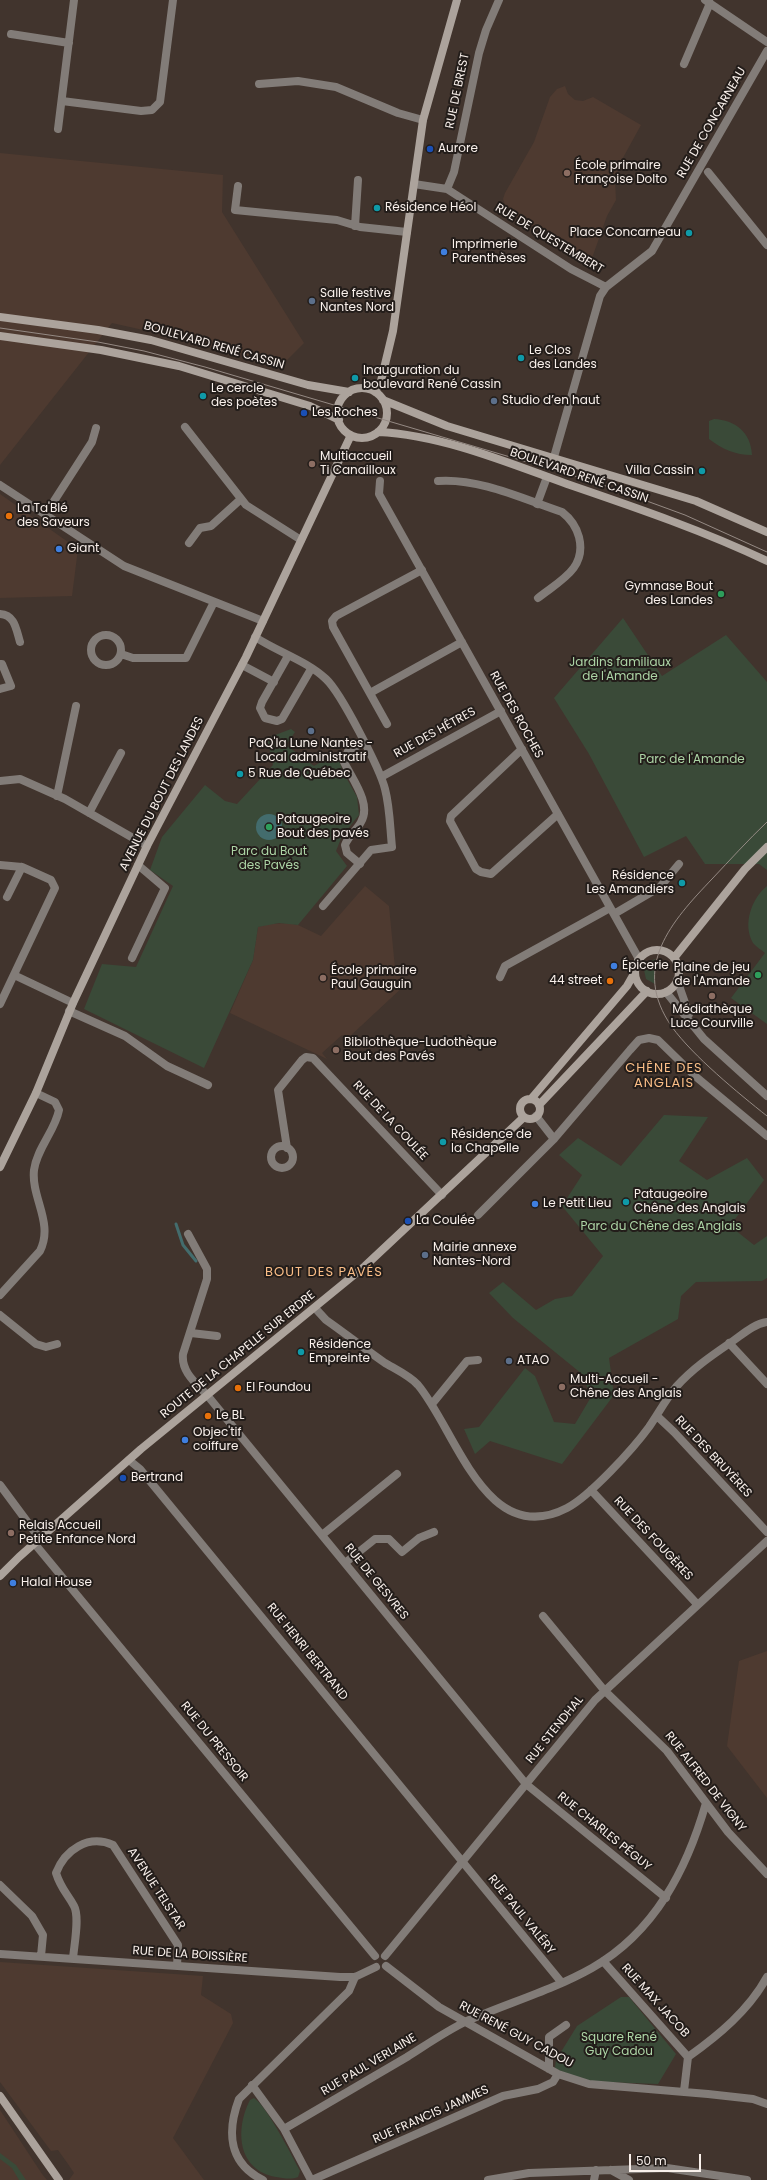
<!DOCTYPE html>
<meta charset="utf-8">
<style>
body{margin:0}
#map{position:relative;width:767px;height:2180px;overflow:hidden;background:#41342d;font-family:Poppins,sans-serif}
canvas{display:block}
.scale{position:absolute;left:629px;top:2154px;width:72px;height:18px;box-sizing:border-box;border:2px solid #f9f0eb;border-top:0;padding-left:5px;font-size:12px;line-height:14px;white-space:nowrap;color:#f9f0eb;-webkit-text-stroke:3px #231d1a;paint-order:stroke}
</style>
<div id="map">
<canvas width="767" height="2180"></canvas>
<div class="scale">50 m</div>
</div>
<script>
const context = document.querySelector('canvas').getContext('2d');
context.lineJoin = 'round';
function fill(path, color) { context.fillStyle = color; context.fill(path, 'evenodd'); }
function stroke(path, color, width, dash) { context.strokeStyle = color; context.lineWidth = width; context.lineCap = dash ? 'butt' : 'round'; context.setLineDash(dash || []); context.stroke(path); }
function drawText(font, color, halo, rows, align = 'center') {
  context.font = font + ' Poppins,sans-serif'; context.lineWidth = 4; context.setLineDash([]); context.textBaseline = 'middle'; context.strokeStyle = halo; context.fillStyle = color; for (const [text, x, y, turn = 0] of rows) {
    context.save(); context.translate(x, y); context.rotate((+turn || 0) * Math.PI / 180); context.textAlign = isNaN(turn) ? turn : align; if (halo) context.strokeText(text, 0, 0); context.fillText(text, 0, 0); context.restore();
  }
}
const built = new Path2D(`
 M565 86 568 94 575 100 583 101 593 97 641 125 619 165 615 181 616 200 607 216 592 258 586 260 509 211 510 209 506 207 503 199 505 193 534 142 550 97 557 89Z
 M0 153 223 175 222 212 304 343 279 368 192 341 112 323 0 465Z
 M0 494 78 549 72 596 0 598Z
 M365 886 389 906 395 968 405 985 347 1039 342 1035 322 1053 327 1059 230 1013 253 960 258 927 267 924 288 923 298 925 321 936Z
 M767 1651V1798L727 1746 739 1661Z
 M0 1962 203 1976 201 1995 231 2014 233 2023 173 2138 204 2180H69L74 2173 68 2164 58 2150 51 2151 0 2082Z
 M0 2110 42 2174 47 2180H0Z`);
const green = new Path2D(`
 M714 419C735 420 751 432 752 455 735 455 722 449 709 439V421Z
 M623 618 662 676 726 635 767 682V870L759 864H705L686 836 644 857 589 754 554 698Z
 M291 729 295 732 286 745 314 766 337 753 342 770 357 797 359 815 342 836 336 851 347 866 298 925 279 923 258 927 253 960 204 1068 84 1009 102 964 136 967 173 886 150 870 162 837 205 785 225 801 237 804 273 765 267 738Z
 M767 886V1024L731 998 765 953C762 950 756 947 753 943 742 924 752 898 767 886Z
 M655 959V984L646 979 644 970 648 962Z
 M664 1115 708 1117 679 1161 707 1180 747 1158 764 1180 730 1226 754 1245 767 1236V1278L762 1281 696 1282 681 1296 678 1319 609 1358 614 1395 562 1464 490 1441 475 1454 464 1429 479 1427 525 1368 535 1376 554 1422 575 1424 591 1397 582 1374 513 1318 489 1293 503 1282 536 1310 555 1299 572 1296 603 1256 562 1206 582 1175 559 1155 578 1138 621 1166Z
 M621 1997H629L676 2054 658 2084 579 2081 555 2068 556 2060 577 2026Z
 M254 2098C267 2106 292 2156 300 2171L298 2177C291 2180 283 2178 276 2177 237 2170 235 2129 250 2100Z
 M0 2153 16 2165 26 2180H19L12 2168 0 2159Z`);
const water = new Path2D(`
 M256 827a13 13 0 1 1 26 0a13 13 0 1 1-26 0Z`);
const stream = new Path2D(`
 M176 1224 183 1245 196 1261`);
const street = new Path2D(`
 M705 0 767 42
 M11 34 69 43
 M684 64 710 3
 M259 84 298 81 336 87 398 113 423 120
 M62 101 141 111 152 110 160 102 173 0
 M58 129 74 0
 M708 172 767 245
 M414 184 447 189 571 269 606 287
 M238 186 235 210 337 220 360 227 407 232
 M447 189 454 172 479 53 486 30 499 0
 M355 226 358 180
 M185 427 246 505 301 540
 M554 457 600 296 606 287 652 251 767 51
 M380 481 379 494 639 959
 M438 481C480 478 523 499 562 512 571 519 576 526 579 537 587 569 559 581 538 598
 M0 485 124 566 263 621
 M537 504 547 477
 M45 515 92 442 96 428
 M189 543 200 528 211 526 241 499
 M0 614C15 615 16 629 20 642
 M91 650a15 15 0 1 1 30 0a15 15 0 1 1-30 0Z
 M255 637C278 652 307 661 326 679 341 693 380 769 385 789 390 808 390 828 392 847L371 850 323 906
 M121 654 133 658H186L214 602
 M288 656 262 702 260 708 265 718 277 721 282 719 311 669
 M0 664H2L11 686 0 689
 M242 665 274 682
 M370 693 462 642
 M387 724 333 627 332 621 336 616 422 570
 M522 749 451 816 450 821 476 869 481 872 491 874 558 814
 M381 777 501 711
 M0 781 20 779 65 799 147 846
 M57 796 76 706
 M89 813 121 753
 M360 864 347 853 345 845C348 836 357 830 361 822 372 804 352 779 344 762L348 751 364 742
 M0 865 22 867 51 880 55 888 0 1004
 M7 897 22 867
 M614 914 660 887 679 864
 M132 958 165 888 138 865
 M14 975 73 1003
 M500 977 505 966 610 908
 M677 980 689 1014
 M666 992 704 1039 767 1096
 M69 1011 125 1036 167 1066 208 1085
 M536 1116 554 1139
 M271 1157a11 11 0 1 1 22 0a11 11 0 1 1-22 0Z
 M287 1148 278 1090 302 1060 306 1057 313 1058 442 1195
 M478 1215 554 1139 630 1050 639 1040 649 1038 658 1040 695 1076 767 1136
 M188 1234 207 1269V1279L183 1354C181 1372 196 1383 207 1395L526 1784 666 1898
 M0 1295 40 1251C54 1223 31 1198 34 1170 37 1148 55 1131 59 1110L55 1102 36 1093
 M315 1308 326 1320C346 1334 365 1349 385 1363 395 1369 410 1376 418 1385 456 1430 486 1550 567 1508 590 1496 633 1449 649 1427 658 1414 666 1399 676 1387 692 1369 711 1356 730 1343 742 1335 753 1324 767 1322
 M0 1315 36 1344 46 1347 57 1344
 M191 1333 217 1336
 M729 1343 767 1384
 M432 1404 467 1361 478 1360
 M657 1416 674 1432 767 1532
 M129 1460 140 1469 562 1983
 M0 1485 40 1539
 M591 1490 697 1604
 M322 1535 397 1474
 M34 1543 375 1956
 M345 1563 375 1539H389L402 1552 419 1538 434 1532
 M543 1616 604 1690 667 1751 728 1832 767 1874
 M0 1885 32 1916 43 1935 41 1956
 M0 1954 340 1977H355L376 1967
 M385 1956 595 1700 767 1541
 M73 1959C74 1945 80 1917 74 1906 67 1893 61 1889 56 1873 65 1850 88 1834 113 1845L178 1945 177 1966
 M603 1961 688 2057
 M386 1966 439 2007 558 2074 589 2084 708 2094 753 2099 767 2104
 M549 2069V2037L566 2025
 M252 2085 284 2129 311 2180
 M684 2091 688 2057C719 2035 749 2010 767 1977
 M284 2129C325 2105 366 2081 407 2057 426 2045 446 2031 467 2021 508 2003 553 1990 592 1968 655 1932 687 1869 706 1803
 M611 2170 629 2180
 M263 2180C228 2163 227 2131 239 2099L349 1991 355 1977
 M312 2180 503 2096 538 2089 553 2082 558 2074
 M488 2180 529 2173 667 2168 747 2180
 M594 2180 596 2170`);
const secondary = new Path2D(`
 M0 317 98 330 151 340 308 385 349 392
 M0 336 101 350 179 366 310 406 339 420
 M337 413a25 25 0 1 1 50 0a25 25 0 1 1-50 0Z
 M375 392 381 381 393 331 423 120 457 0
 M383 400 447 426 696 501 767 532
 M378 432C442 435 506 462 567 484 634 507 702 530 767 561
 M635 972a22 22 0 1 1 44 0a22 22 0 1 1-44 0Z
 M674 958 745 869 767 847
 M531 1099 627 986 635 972
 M520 1109a10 10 0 1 1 20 0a10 10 0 1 1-20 0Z
 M539 1105 647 991
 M0 1167 36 1093 73 1003 147 846 246 657 351 435
 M0 1576 19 1557 141 1449 365 1266 524 1117
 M0 2096 59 2180`);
const tram = new Path2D(`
 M0 328 98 342 144 351 205 367 595 482 685 515 767 552
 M767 822C748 840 730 860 712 879 672 921 630 967 672 1027 693 1056 738 1093 767 1116`);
const markers = [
 [430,149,4,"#1a4fb4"],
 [567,173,4,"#8d6e63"],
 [377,208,4,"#0f9aa8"],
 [689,233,4,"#0f9aa8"],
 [444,252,4,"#3f7fe0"],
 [312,301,4,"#5c6f8a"],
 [521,358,4,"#0f9aa8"],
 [355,378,4,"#0f9aa8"],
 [203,396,4,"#0f9aa8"],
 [494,401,4,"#5c6f8a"],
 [304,413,4,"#1a4fb4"],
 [312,464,4,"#8d6e63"],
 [702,471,4,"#0f9aa8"],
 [9,516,4,"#e8710a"],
 [59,549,4,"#3f7fe0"],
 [721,594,4,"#2e9e5b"],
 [311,731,4,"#5c6f8a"],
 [240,774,4,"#0f9aa8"],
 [269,827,4,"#2e9e5b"],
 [682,883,4,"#0f9aa8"],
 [614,966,4,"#3f7fe0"],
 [758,975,4,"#2e9e5b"],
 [323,978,4,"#8d6e63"],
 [610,981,4,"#e8710a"],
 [712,996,4,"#8d6e63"],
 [336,1050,4,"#8d6e63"],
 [443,1142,4,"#0f9aa8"],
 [626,1202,4,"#0f9aa8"],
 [535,1204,4,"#3f7fe0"],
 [408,1221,4,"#1a4fb4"],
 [425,1255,4,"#5c6f8a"],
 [301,1352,4,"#0f9aa8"],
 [509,1361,4,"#5c6f8a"],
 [562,1387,4,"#8d6e63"],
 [238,1388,4,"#e8710a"],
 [208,1416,4,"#e8710a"],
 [185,1440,4,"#3f7fe0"],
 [123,1478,4,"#1a4fb4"],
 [11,1533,4,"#8d6e63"],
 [13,1583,4,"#3f7fe0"]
];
const streetNames = [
 ["RUE DE BREST",458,91,-78],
 ["RUE DE CONCARNEAU",712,123,-60],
 ["RUE DE QUESTEMBERT",549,239,31],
 ["BOULEVARD RENÉ CASSIN",214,346,16],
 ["BOULEVARD RENÉ CASSIN",579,476,19],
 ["RUE DES ROCHES",516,715,61],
 ["RUE DES HÊTRES",435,733,-29],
 ["AVENUE DU BOUT DES LANDES",162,794,-63],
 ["RUE DE LA COULÉE",390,1121,47],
 ["ROUTE DE LA CHAPELLE SUR ERDRE",238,1355,-39],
 ["RUE DES BRUYÈRES",713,1457,47],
 ["RUE DES FOUGÈRES",653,1539,47],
 ["RUE DE GESVRES",376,1582,51],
 ["RUE HENRI BERTRAND",307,1652,51],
 ["RUE STENDHAL",555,1730,-51],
 ["RUE DU PRESSOIR",214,1742,51],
 ["RUE ALFRED DE VIGNY",705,1782,52],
 ["RUE CHARLES PÉGUY",604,1832,39],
 ["AVENUE TELSTAR",156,1889,57],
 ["RUE PAUL VALÉRY",521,1915,51],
 ["RUE DE LA BOISSIÈRE",190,1955,4],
 ["RUE MAX JACOB",655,2001,48],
 ["RUE RENÉ GUY CADOU",516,2035,28],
 ["RUE PAUL VERLAINE",369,2065,-31],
 ["RUE FRANCIS JAMMES",431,2115,-24]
];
const poiNames = [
 ["Aurore",438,149],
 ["École primaire",575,166],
 ["Françoise Dolto",575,180],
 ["Résidence Héol",385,208],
 ["Place Concarneau",681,233,"right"],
 ["Imprimerie",452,245],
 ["Parenthèses",452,259],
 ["Salle festive",320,294],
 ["Nantes Nord",320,308],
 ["Le Clos",529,351],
 ["des Landes",529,365],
 ["Inauguration du",363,371],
 ["boulevard René Cassin",363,385],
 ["Le cercle",211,389],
 ["des poètes",211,403],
 ["Studio d’en haut",502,401],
 ["Les Roches",312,413],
 ["Multiaccueil",320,457],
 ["Ti Canailloux",320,471],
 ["Villa Cassin",694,471,"right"],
 ["La Ta'Blé",17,509],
 ["des Saveurs",17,523],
 ["Giant",67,549],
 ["Gymnase Bout",713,587,"right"],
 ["des Landes",713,601,"right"],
 ["PaQ'la Lune Nantes -",311,744,"center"],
 ["Local administratif",311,758,"center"],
 ["5 Rue de Québec",248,774],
 ["Pataugeoire",277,820],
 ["Bout des pavés",277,834],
 ["Résidence",674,876,"right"],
 ["Les Amandiers",674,890,"right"],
 ["Épicerie",622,966],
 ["Plaine de jeu",750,968,"right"],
 ["de l'Amande",750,982,"right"],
 ["École primaire",331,971],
 ["Paul Gauguin",331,985],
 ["44 street",602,981,"right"],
 ["Médiathèque",712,1010,"center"],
 ["Luce Courville",712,1024,"center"],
 ["Bibliothèque-Ludothèque",344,1043],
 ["Bout des Pavés",344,1057],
 ["Résidence de",451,1135],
 ["la Chapelle",451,1149],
 ["Pataugeoire",634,1195],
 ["Chêne des Anglais",634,1209],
 ["Le Petit Lieu",543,1204],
 ["La Coulée",416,1221],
 ["Mairie annexe",433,1248],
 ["Nantes-Nord",433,1262],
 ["Résidence",309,1345],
 ["Empreinte",309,1359],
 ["ATAO",517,1361],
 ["Multi-Accueil -",570,1380],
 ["Chêne des Anglais",570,1394],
 ["El Foundou",246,1388],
 ["Le BL",216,1416],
 ["Objec'tif",193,1433],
 ["coiffure",193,1447],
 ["Bertrand",131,1478],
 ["Relais Accueil",19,1526],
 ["Petite Enfance Nord",19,1540],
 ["Halal House",21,1583]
];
const parkNames = [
 ["Jardins familiaux",620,663],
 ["de l'Amande",620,677],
 ["Parc de l'Amande",692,760],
 ["Parc du Bout",269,852],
 ["des Pavés",269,866],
 ["Parc du Chêne des Anglais",661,1227],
 ["Square René",619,2038],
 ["Guy Cadou",619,2052]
];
const neighbourhoodNames = [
 ["CHÊNE DES",664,1069],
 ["ANGLAIS",664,1084],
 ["BOUT DES PAVÉS",324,1273]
];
fill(built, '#4e3a30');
fill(green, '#3a4a38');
fill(water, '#436c6d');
stroke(stream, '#436c6d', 3);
stroke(street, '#827c78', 8);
stroke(secondary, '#aca39c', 8);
stroke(tram, '#958a84', 1);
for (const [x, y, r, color] of markers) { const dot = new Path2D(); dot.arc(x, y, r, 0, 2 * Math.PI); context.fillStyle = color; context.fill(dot); stroke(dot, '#231d1a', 1.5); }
drawText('12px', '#f9f0eb', '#231d1a', streetNames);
drawText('12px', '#f9f0eb', '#231d1a', poiNames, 'left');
drawText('12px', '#add5a6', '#231d1a', parkNames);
context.letterSpacing = '1px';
drawText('13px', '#fbbe87', '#231d1a', neighbourhoodNames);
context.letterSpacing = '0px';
</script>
